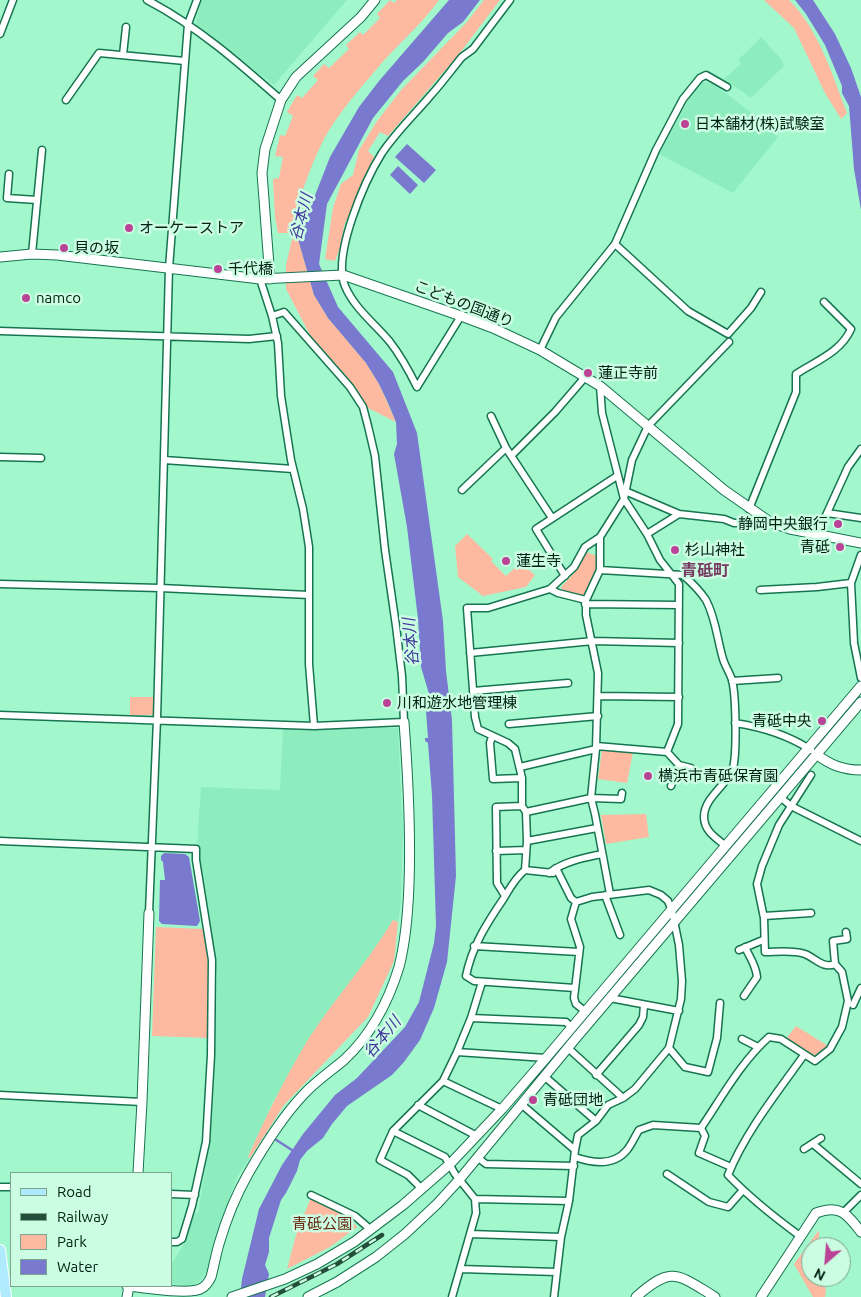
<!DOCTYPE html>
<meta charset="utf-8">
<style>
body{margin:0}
#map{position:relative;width:861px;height:1297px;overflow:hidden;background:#a2f8cc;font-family:Ubuntu,sans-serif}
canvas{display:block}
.legend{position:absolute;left:10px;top:1172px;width:162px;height:115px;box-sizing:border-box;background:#cbfde2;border:1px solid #7aa58f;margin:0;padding:6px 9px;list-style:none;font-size:15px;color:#002112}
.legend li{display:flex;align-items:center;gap:10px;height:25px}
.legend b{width:25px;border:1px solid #7aa58f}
.north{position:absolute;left:801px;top:1237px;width:50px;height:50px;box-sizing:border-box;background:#cbfde2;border:1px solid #7aa58f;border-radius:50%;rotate:207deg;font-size:14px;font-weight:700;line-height:20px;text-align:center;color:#002112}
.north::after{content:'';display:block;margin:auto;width:18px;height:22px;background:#bb4397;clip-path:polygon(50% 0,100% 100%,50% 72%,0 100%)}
</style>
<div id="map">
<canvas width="861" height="1297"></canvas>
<ul class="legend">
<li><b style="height:6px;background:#afeafd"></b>Road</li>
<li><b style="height:6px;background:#24503b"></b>Railway</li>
<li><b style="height:14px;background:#fdbaa1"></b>Park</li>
<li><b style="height:14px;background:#7879cf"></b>Water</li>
</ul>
<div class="north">N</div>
</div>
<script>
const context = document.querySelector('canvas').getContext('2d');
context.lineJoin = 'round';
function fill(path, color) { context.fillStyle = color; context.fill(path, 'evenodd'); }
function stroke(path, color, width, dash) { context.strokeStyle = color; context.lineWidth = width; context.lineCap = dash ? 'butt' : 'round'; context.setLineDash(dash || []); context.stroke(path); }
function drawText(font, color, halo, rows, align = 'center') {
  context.font = font + ' Ubuntu,"Noto Sans JP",sans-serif'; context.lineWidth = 5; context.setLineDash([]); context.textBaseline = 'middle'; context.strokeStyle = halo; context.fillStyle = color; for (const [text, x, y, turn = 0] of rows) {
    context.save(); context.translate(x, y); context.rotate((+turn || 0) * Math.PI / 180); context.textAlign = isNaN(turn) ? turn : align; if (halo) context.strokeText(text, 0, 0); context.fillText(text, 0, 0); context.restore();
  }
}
const built = new Path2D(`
 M201 0H347L274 85 195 25Z
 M761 37 781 59 784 66 751 98 724 79 741 64 738 60Z
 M705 82 713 85 727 94 763 122 778 137 733 193 659 154 689 99 699 83Z
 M283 728H398L403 833 401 902 398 922 393 920 379 943 310 1037 273 1102 248 1156 250 1158 237 1177 218 1233 208 1270 200 1281 194 1286 181 1287V1285L171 1284V1265L184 1244 194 1214 198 1213 211 1134 214 1086 217 973 206 900 196 860 201 787 280 790Z`);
const green = new Path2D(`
 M390 0 394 3 397 0H439C420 27 395 46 375 71 357 92 337 115 324 139 309 168 299 201 289 233H278L275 217 273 179 279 178 283 157 275 156 280 135 285 136 293 116 287 112 297 95 302 98 318 80 313 76 324 64 329 68 349 49 346 45 360 32 363 35 380 18 377 14Z
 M484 0H500L460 53 388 136 380 132 368 151 374 157 344 226 340 248 335 261 325 259 333 208 341 184 353 175 359 150 377 121 402 89 467 22Z
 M764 0H789C819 30 832 74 847 113L841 119 825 93 794 28Z
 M292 239H298L314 295 328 318 366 363 379 384 396 422 368 408 353 384 310 335 286 289V265Z
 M467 534 493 559 491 561 506 576 520 563 535 575 526 587 483 596 458 577 455 546Z
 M586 552 597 556V564L595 573 583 596 562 590 561 587 575 572Z
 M130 697H154V715H130Z
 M609 750 633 752 627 783 598 779 602 751Z
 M646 814 649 837 606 844 601 815Z
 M393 920 398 922 394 961 368 1017 284 1105 250 1158 248 1157C266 1116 286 1076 309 1038 335 998 368 962 393 920Z
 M156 927 204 929C210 967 209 1000 208 1038L152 1036Z
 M796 1026 828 1046 829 1048 816 1058 785 1040Z
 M314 1199 347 1215 357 1227 330 1247 287 1269 296 1235 310 1200Z
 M819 1230V1247H811V1277H822L826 1290 825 1297H813L794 1264Z`);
const water = new Path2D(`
 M449 0H480L463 22 448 33 423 62 403 81 373 118 327 204 319 264 338 307 393 372 417 433 443 621 446 671 452 720 456 876 447 962 434 1008 420 1040 404 1062 392 1075 347 1106 332 1124 323 1138 307 1151 300 1160 297 1171 286 1193 281 1200 269 1238V1252L265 1265 269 1274 265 1297H240L242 1279 259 1209 282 1165 303 1134 335 1095 357 1078 405 1027 419 1002 434 943 436 926 432 795 428 743 425 741V738H428L426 711 430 697 421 667 418 619 407 527 394 454 397 444 396 422 388 403 379 384 366 363 328 318 314 295 298 239 330 157 359 107 379 81Z
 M795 0H813L835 34 851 68 861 97V210L854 169 849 106 842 93V86L825 45 806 14Z
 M407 144 436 170 424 183 395 157Z
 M398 166 418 185 410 194 390 175Z
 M164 853 185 854 189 857 200 921 197 926 162 924 159 921 160 880H165L163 862 161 860V856Z`);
const stream = new Path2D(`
 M267 1134 295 1152`);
const street = new Path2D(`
 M147 0C197 26 239 63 281 100
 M0 34 13 0
 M123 55 126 27
 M66 100 99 53 185 61
 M9 174 7 198 37 200
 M615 244 688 311 728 334 751 308 761 292
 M32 254 42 150
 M260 279 272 316 278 343 281 396 291 460 303 509 309 547V664L314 726
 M0 331 249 339 277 336
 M540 350 556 317 615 244 656 150 683 99 700 78 706 75 727 87
 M417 387C409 371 401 356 390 342 375 324 354 308 345 286 332 255 365 180 382 153 396 132 415 114 431 95 442 83 452 69 462 57L473 49 510 0
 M417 387 461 316
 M491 416 506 448 552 518
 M512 455 555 412 586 376
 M0 457 41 458
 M164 460 293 469
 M462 490 506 448
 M625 491 679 514
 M749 509 796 392V374C816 361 841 352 851 329L824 302
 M827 513 861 518
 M647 534 679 514 724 519 734 523 770 522
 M817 535 848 467 861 449
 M861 555 851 583 854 643 861 678
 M600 570 683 575C691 582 700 591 706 600 716 619 717 639 723 659 725 666 730 673 732 680 736 695 737 753 733 768 727 786 704 797 704 817 704 831 716 838 726 846
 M565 576 536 529 617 476
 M0 584 160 588 309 595
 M550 589 558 593 586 600
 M760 590 817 587 851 583
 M585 604 679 605
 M470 653 593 641 679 643
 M732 681 778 678
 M473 691 568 683
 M598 696 679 697
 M0 715 314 726 404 722 402 676 396 626 385 550 375 456 368 426 363 407 350 387 284 312 272 316
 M735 723C762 727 788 735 811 750
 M509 724 598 716
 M492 737 490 743 493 779 522 778
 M596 746 667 752 678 724 679 584 660 560 647 534 624 499 602 413 600 386
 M667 752 679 765 671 786
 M679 765 691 768
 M520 767 596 749
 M811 775 779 825 762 866 757 884 764 918 765 952C778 952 793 950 805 954 815 958 823 969 835 964
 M780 797 791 806 861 841
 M526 812 591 798 621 799 622 793
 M0 841 196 849V860L212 960 211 1055 206 1142 192 1206 182 1239 177 1242H171
 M527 841 597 828
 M496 851 526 850
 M556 868 571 898 576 902
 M525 870 553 873
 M549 873C565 861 583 858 602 854
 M610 894 595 814 591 798 596 749 598 673 586 615V600L600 570V537L624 499 632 460 648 426 729 342
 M605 895 620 935
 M505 896 497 883 496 807 522 806
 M149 913 157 719 169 268 188 24 197 0
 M764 916 811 913
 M474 946 579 952
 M739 950 763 940
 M575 988 474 981 466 976C472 946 487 923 504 898 510 888 515 878 525 870L527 841 526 812 522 806V778L515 749 508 743 478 729 475 717 467 608H488L550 589 574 567 585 547 600 537
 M744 996 757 977C756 965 750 958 745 947
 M610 998 679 1011
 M853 1005 861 988
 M471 1018 566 1022 572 1028
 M742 1039 758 1047
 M568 1048 623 1098
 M669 1048 685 1067 708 1072 717 1038 720 1003
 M457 1052 546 1058
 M596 1075 639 1025 643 1017 644 1005
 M544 1076 596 1121
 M443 1081 502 1109
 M0 1095 142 1102
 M521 1104 575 1150 569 1201 561 1237 554 1297
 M418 1105 477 1136
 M701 1128 705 1136 699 1153 731 1167
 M393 1131 445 1157 455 1174 475 1199 476 1213 452 1297
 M813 1144 861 1184
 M804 1149 821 1138
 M575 1150 578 1135 596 1121 608 1105 623 1098 635 1089 669 1048 681 999 682 981 679 945 672 911 668 901 661 895 649 890 592 897 576 902 571 919 580 947 574 998 576 1004 586 1012
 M477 1157 486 1164 574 1166
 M575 1157C592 1163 614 1166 627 1150 632 1144 635 1136 639 1130L653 1125 701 1128C722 1097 741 1062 769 1037L781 1039 815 1061 830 1049 842 1027 848 1001 842 972 835 964 833 941 847 939 846 932
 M667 1174 709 1202 728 1207 743 1190
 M0 1187H11
 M422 1189 408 1175 380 1160 393 1131 443 1081 457 1052 471 1018 482 982
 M171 1194 195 1195
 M311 1195 355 1216 370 1229
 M475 1199 569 1201
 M843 1213 861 1195
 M470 1234 561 1237
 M800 1236C774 1217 750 1198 728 1175 746 1131 777 1093 804 1055
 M461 1269 556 1272`);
const secondary = new Path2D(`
 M0 257 32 254 57 255 260 279 343 275 461 316 493 328 540 350 600 386 724 490 770 522 790 529 861 543
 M270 279 262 173 265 149 281 100 296 77 361 17 375 0
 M816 754C830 765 843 770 861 770
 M138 1173 142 1102 149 913
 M127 1286C142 1287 191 1296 202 1288 206 1286 209 1281 211 1277 214 1266 216 1254 219 1244 226 1220 236 1195 248 1174 264 1146 282 1117 304 1094 316 1081 331 1071 344 1060 372 1034 388 1003 399 967 406 940 408 912 409 884 411 830 408 776 404 722
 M127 1297 129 1286
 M232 1297 285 1279 317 1264 354 1242 403 1205 450 1164 502 1109 546 1058 861 686
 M308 1297 337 1282 376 1257 405 1234 437 1204 459 1180 576 1038 861 702
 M636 1297C672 1265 677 1274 715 1297
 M761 1297 816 1213C840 1204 847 1214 861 1232`);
const primary = new Path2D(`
 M0 1250 6 1297`);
const rail = new Path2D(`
 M271 1297 337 1264 382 1235`);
const markers = [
 [685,124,5,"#bb4397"],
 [129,228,5,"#bb4397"],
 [64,248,5,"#bb4397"],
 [218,269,5,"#bb4397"],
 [26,298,5,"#bb4397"],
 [588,373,5,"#bb4397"],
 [838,524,5,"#bb4397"],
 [840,547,5,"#bb4397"],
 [675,550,5,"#bb4397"],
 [506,561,5,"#bb4397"],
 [387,703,5,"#bb4397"],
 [822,721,5,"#bb4397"],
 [648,776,5,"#bb4397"],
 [533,1100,5,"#bb4397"]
];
const poiNames = [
 ["日本舗材(株)試験室",695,124],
 ["オーケーストア",139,228],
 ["貝の坂",74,248],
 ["千代橋",228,269],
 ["namco",36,298],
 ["蓮正寺前",598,373],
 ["静岡中央銀行",828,524,"right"],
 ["青砥",830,547,"right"],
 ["杉山神社",685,550],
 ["蓮生寺",516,561],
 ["川和遊水地管理棟",397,703],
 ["青砥中央",812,721,"right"],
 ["横浜市青砥保育園",658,776],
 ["青砥団地",543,1100]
];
const streetNames = [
 ["こどもの国通り",464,304,21]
];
const parkNames = [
 ["青砥公園",322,1224]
];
const waterNames = [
 ["谷本川",301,217,-75],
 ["谷本川",411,642,-95],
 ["谷本川",382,1037,-50]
];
const neighbourhoodNames = [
 ["青砥町",705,571]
];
fill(built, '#8eedbe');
fill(green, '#fdbaa1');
fill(water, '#7879cf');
stroke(stream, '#7879cf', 2.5);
stroke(street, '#167550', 9);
stroke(secondary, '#167550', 11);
stroke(primary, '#fff', 12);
stroke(street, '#fff', 6);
stroke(secondary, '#fff', 9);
stroke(primary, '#afeafd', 10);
stroke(rail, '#24503b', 4.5);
stroke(rail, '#cbfde2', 2.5, [8]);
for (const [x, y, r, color] of markers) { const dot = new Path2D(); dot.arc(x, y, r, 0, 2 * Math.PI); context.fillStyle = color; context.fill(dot); stroke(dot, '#cbfde2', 2); }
drawText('15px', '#002112', '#cbfde2', poiNames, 'left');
drawText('15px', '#002112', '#cbfde2', streetNames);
drawText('15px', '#672a11', '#cbfde2', parkNames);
drawText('italic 16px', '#40369c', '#cbfde2', waterNames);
drawText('bold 16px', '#753861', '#cbfde2', neighbourhoodNames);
</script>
